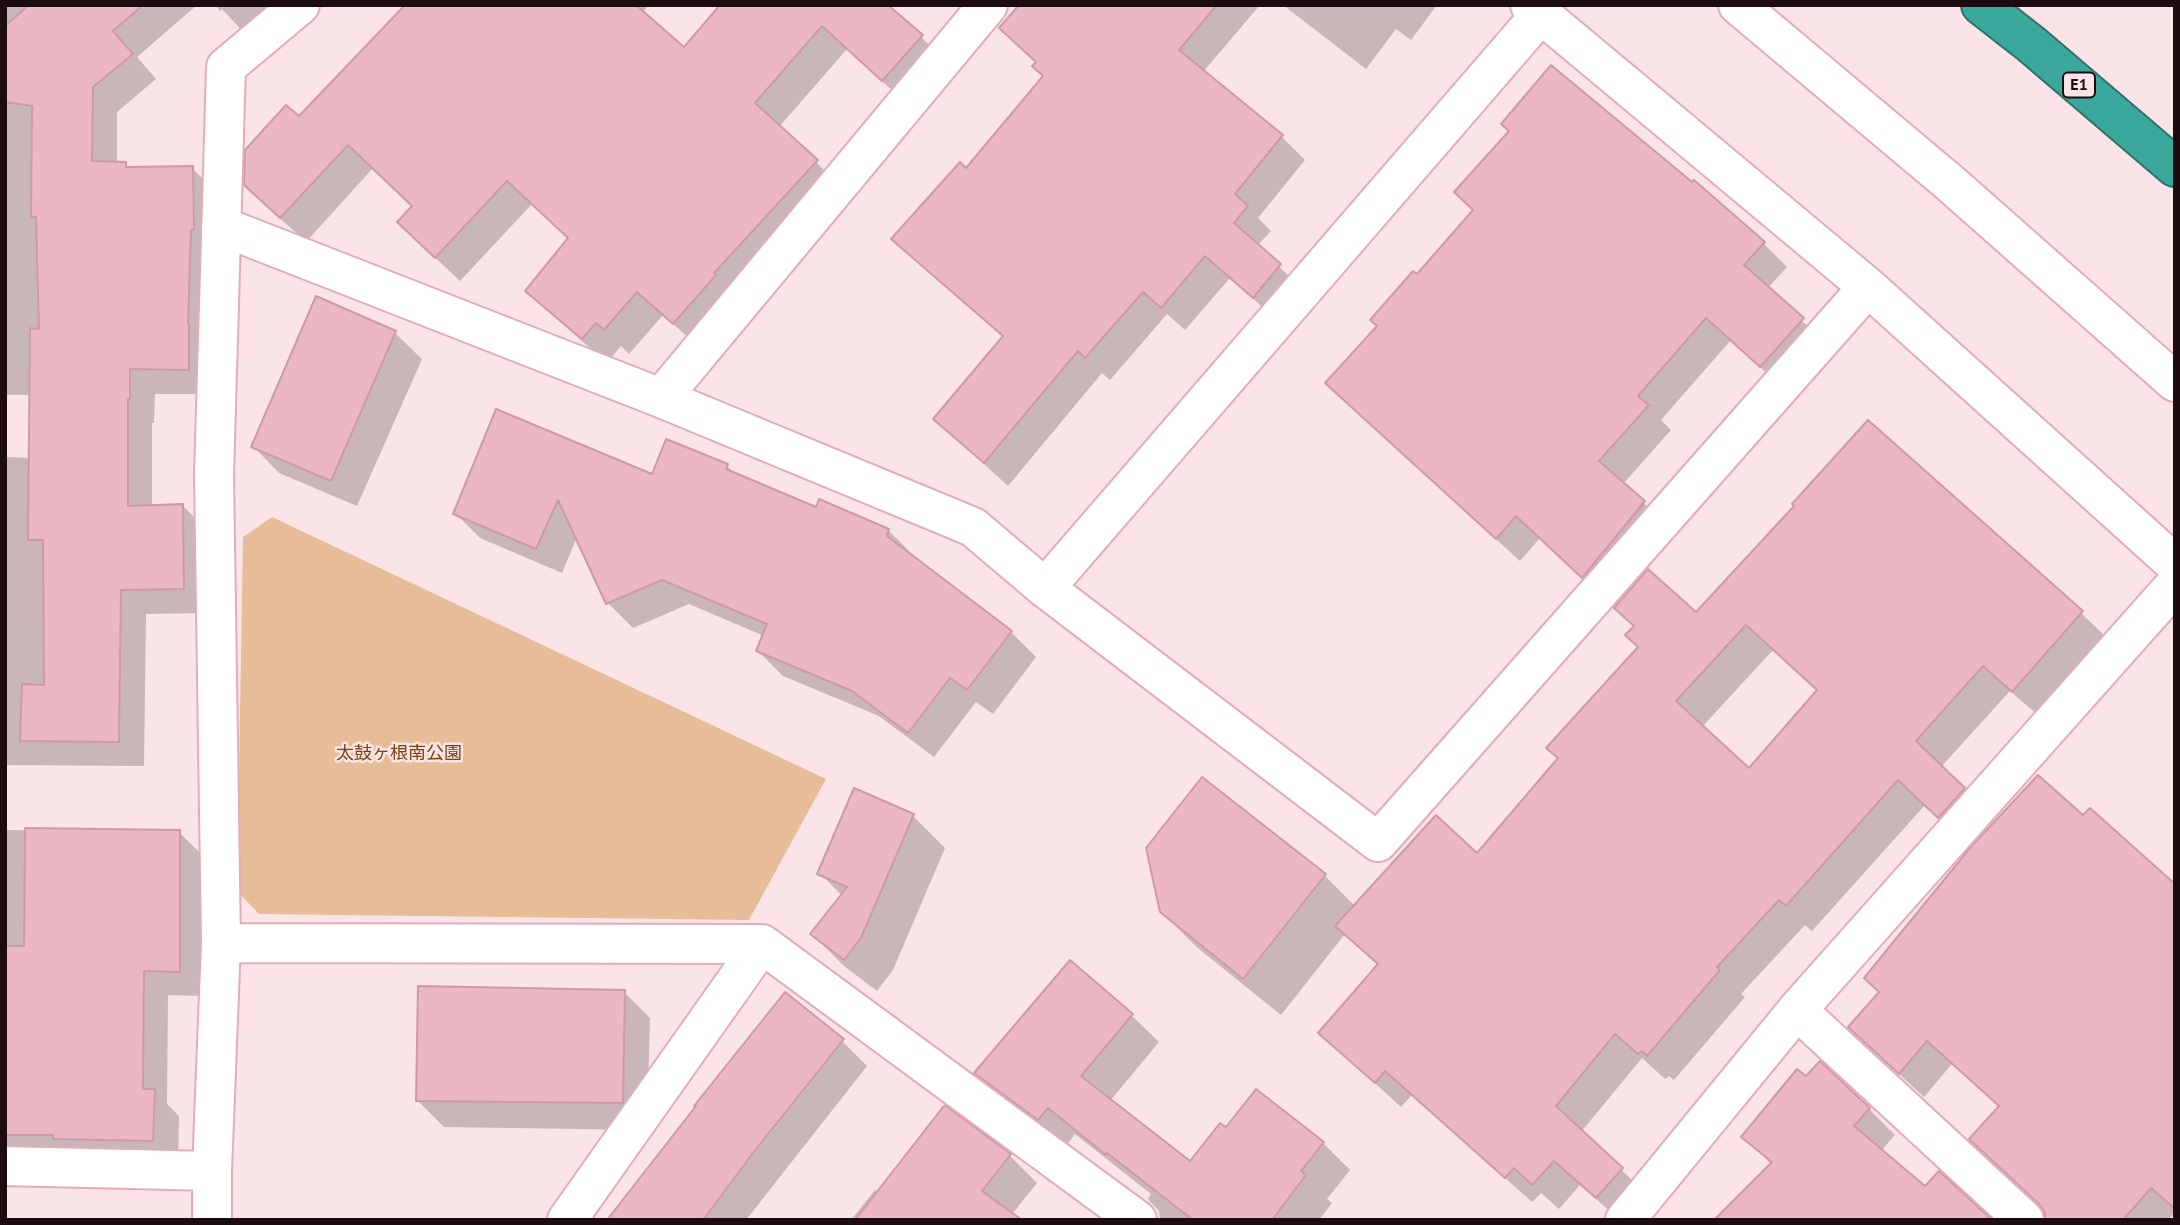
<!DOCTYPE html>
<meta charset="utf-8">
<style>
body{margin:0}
#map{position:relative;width:2180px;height:1225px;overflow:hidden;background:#fae4e8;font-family:"PT Sans",sans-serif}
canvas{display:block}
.frame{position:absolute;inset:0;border:7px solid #1c0b0f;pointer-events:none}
</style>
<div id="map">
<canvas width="2180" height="1225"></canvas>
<div class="frame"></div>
</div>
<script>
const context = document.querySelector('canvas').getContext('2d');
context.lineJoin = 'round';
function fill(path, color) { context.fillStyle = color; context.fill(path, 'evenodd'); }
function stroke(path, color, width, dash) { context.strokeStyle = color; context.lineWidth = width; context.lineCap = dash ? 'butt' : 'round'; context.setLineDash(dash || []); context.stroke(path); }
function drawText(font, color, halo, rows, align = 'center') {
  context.font = font + ' "PT Sans","Noto Sans JP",sans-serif'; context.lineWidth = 5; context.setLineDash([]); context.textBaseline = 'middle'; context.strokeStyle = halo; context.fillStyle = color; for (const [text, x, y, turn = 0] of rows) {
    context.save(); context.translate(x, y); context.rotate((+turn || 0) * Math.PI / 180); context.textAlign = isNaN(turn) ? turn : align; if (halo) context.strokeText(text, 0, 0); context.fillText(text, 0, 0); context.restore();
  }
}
const green = new Path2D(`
 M272 517 826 779 749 920 259 914 237 891 243 537Z`);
const shadow = new Path2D(`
 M5 5H197L137 57 156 79 117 112V164H125L130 169 192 168 217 193 213 394H155L154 423H152V507L183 506 208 531 209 613 146 614 144 766 5 765V457L30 458 31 395H5Z
 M215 5H311L259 49 222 9 220 11Z
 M407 5H649L642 13 684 50 722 5 921 37 946 61 907 104 847 49 779 127 841 186 699 347 663 315 629 354 621 346 607 363 552 315 527 291 569 239 532 204 460 281 424 247 414 207 373 168 306 242 271 210 299 119Z
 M1021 5H1260L1203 72 1282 137 1305 160 1258 218 1271 231 1257 246 1303 289 1277 320 1230 278 1185 330 1167 314 1110 380 1102 373 1008 486 935 419 1004 338 894 239 967 170 1044 76 1037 63Z
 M1283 5H1437L1411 40 1396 29 1366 69Z
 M1763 243 1787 267 1767 289 1826 343 1785 390 1731 340 1661 420 1671 430 1623 484 1668 526 1607 600 1540 538 1520 561 1351 407 1379 326 1417 276Z
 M317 298 395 333 422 359 357 506 279 473 253 446Z
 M727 466 736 475 817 509 888 530 913 555 912 557 1011 632 1036 657 993 714 976 702 934 757 879 716 783 676 758 651 764 636 689 604 633 628 608 603 577 537 562 573 480 538 455 513 653 477Z
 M2081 613 2107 638 2039 716 2010 691 1941 767 1990 815 1965 843 1925 805 1812 931 1805 925 1741 994 1745 997 1674 1080 1669 1076 1665 1079 1642 1058 1581 1132 1648 1195 1620 1220 1580 1185 1559 1209 1541 1193 1532 1202 1412 1095 1401 1107 1320 1033 1379 966 1345 934 1281 1015 1199 949 1161 912 1324 875 1355 906 1478 855 1696 615ZM1773 650 1818 691 1749 771 1702 727Z
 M855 790 913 816 945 848 893 970 877 991 844 966 812 934 842 896 820 873Z
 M2083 818 2175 886V1212L2168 1220H2053L2000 1107 1952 1064 1924 1097 1874 1051 1880 993Z
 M5 830 179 832 204 857 205 996 168 995 167 1104 179 1116 178 1165 5 1158Z
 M1070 963 1132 1016 1159 1042 1110 1101 1191 1164 1227 1129 1323 1143 1350 1170 1327 1199 1332 1203 1319 1220H1160L1159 1211 1148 1199 1151 1194 1075 1134 1066 1146 1003 1100 977 1073Z
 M624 992 650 1018 647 1130 444 1127 417 1100Z
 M842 1041 867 1066 746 1220H610Z
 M1806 1079 1869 1109 1895 1135 1881 1151 1926 1189 1772 1165 1744 1137Z
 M945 1108 1010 1156 1037 1183 1009 1218 1011 1220H851L875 1190 878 1193Z
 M243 1218 315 1220H243Z`);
const building = new Path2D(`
 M29 5H143L113 31 133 54 93 87 92 161 126 162V167L193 166 194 230H191L188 324H189V370L130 369V399H128V506L183 504 184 589 121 590 119 742 20 741 22 684 44 685 43 540H28L30 328 39 329 36 217H31L32 106 5 102V26Z
 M405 5H636L684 47 720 5H888L923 35 882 81 822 26 755 103 818 160 714 273 716 275 673 324 637 292 604 330 596 323 582 339 525 291 568 238 507 181 435 258 397 222 412 206 348 145 280 218 244 185 245 150 286 105 299 116Z
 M1019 5H1217L1179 50 1283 135 1235 194 1248 206 1234 223 1281 264 1253 298 1205 256 1161 308 1143 292 1085 358 1078 351 984 463 933 419 1003 336 891 239 960 162 966 168 1043 76 1032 66 1036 62 999 28Z
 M1551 65 1692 182 1694 180 1765 242 1744 265 1804 318 1760 367 1706 318 1638 396 1649 405 1599 461 1645 501 1582 578 1516 516 1496 539 1325 383 1377 326 1370 320 1413 271 1417 274 1473 210 1454 192 1509 131 1501 124Z
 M316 296 396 331 331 481 251 447Z
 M496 409 652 474 666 439 728 464 726 469 816 507 819 499 889 529 887 536 1012 631 967 690 950 678 908 733 852 691 756 651 767 624 662 580 606 604 558 500 536 549 453 514Z
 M1868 420 2083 611 2012 692 1983 666 1916 741 1965 788 1938 818 1898 780 1786 906 1779 900 1717 967 1720 970 1647 1056 1642 1051 1638 1054 1615 1034 1556 1106 1623 1168 1596 1198 1554 1161 1532 1185 1514 1168 1505 1178 1385 1071 1375 1083 1318 1033 1378 964 1335 926 1436 815 1477 853 1558 758 1546 748 1638 647 1625 635 1634 626 1614 608 1648 569 1696 612 1794 506 1792 504ZM1746 625 1817 690 1749 768 1676 701Z
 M2038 775 2083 815 2090 808 2175 884V1209L2151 1188 2123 1220H2045V1213L2039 1204 1969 1139 1999 1106 1927 1041 1899 1074 1848 1027 1879 992 1864 978 1970 848Z
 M1202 777 1326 874 1243 979 1160 912 1146 848Z
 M854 788 914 814 861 938 844 960 810 934 847 887 817 874Z
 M25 828 180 830V972L144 971 143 1089H155L153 1141 53 1139V1135H5V946H24Z
 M1070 960 1133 1014 1081 1076 1190 1161 1220 1123 1226 1127 1256 1089 1324 1142 1301 1171 1306 1175 1272 1220H1193L1107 1153 1106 1155 1048 1108 1038 1120 974 1073Z
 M418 986 625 990 623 1103 416 1101Z
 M785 992 844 1039 756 1149 703 1220H607L696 1106H694Z
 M1820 1061 1870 1108 1854 1126 1925 1186 1939 1171 1992 1220H1714L1772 1162 1741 1137 1797 1069 1806 1076Z
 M946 1106 1011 1154 982 1191 1022 1220H855L943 1107Z`);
const minor = new Path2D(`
 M1530 5 1868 287 2175 564
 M1738 5 1950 183 2175 382
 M221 226 661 398 973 527 1045 588 1378 842 1868 287
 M661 398 988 5
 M1045 588 1541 14
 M221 943 762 944 1137 1220
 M1797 1010 2024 1220
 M5 1166 212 1171
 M212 1220V1171L221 943 214 475 226 67 300 5
 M567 1220 762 944
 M1625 1220 1797 1010 2175 585`);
const motorway = new Path2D(`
 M1981 5 2031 44 2175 167`);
const shields = [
 [2079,85,32]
];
const shieldNames = [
 ["E1",2079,85]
];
const parkNames = [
 ["太鼓ヶ根南公園",399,754]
];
fill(green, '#e6bd98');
fill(shadow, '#0003');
fill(building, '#ebb7c3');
stroke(building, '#cd9aa6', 2);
stroke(minor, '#e2adb9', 42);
stroke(motorway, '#307169', 42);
stroke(minor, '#fff', 38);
stroke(motorway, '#3aa89a', 38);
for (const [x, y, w] of shields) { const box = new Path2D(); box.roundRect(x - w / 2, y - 12.5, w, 25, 5); context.fillStyle = '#fae4e8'; context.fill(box); stroke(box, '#1c0b0f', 2); }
drawText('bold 16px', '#1c0b0f', null, shieldNames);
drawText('18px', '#77450a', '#fae4e8', parkNames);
</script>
